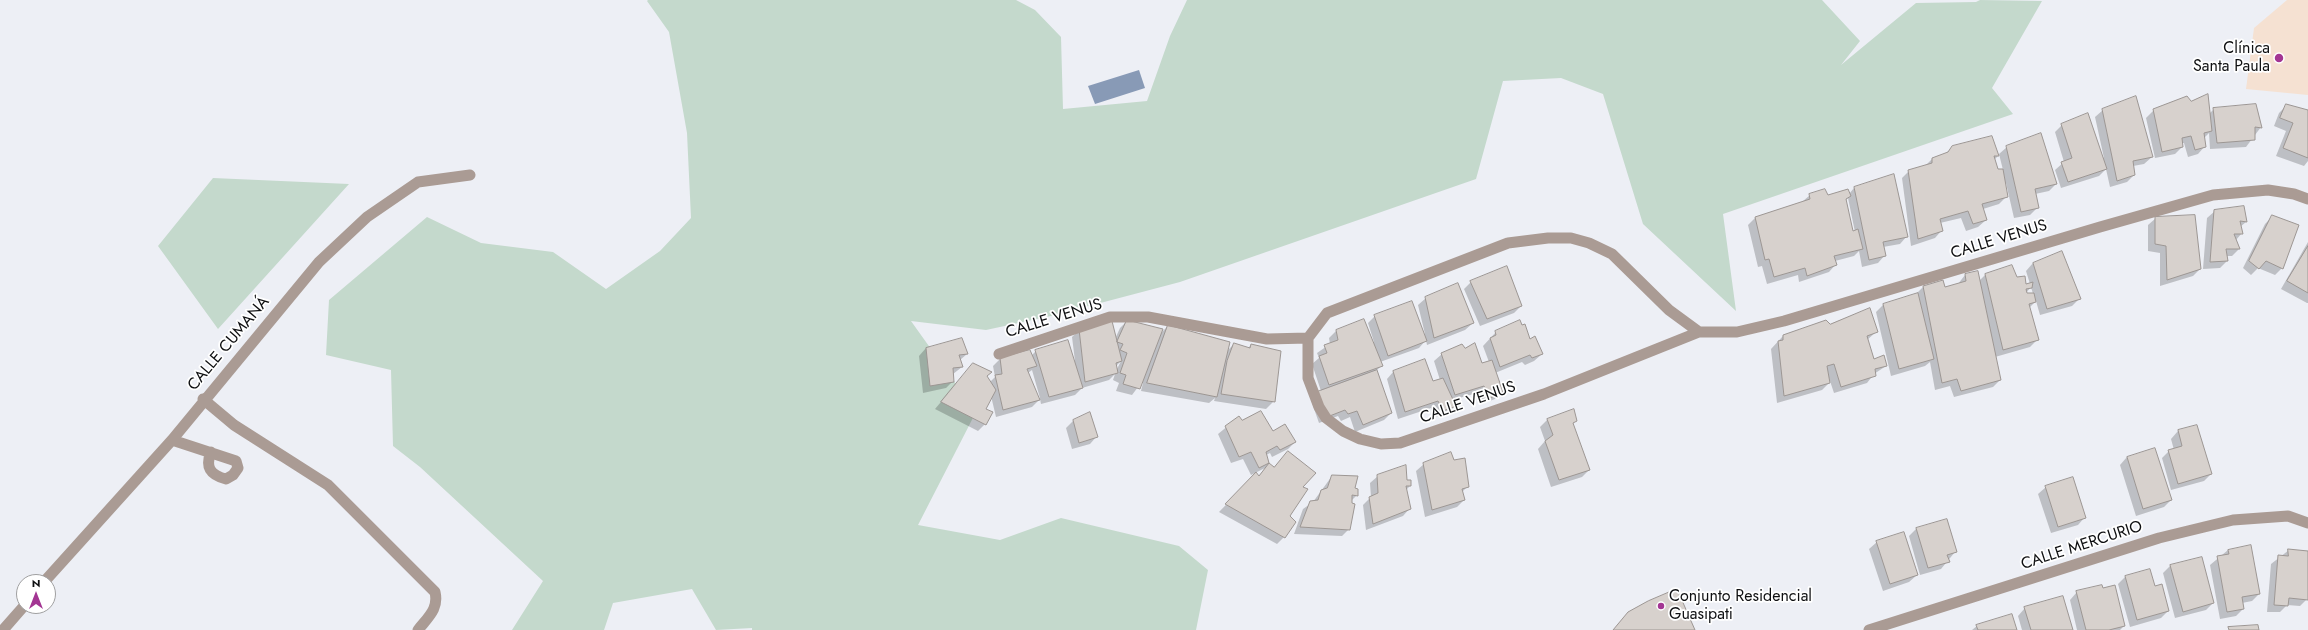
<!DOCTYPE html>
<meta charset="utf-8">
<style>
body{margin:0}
#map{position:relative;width:2308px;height:630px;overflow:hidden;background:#edeff5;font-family:Jost,sans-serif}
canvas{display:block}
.north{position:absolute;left:16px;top:574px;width:40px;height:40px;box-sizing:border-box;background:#fff;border:1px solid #9f9fa0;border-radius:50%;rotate:0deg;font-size:11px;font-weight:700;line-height:16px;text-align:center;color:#0e0f11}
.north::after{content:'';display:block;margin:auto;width:14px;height:18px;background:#a33593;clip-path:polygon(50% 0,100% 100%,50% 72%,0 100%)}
</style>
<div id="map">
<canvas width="2308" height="630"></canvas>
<div class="north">N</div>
</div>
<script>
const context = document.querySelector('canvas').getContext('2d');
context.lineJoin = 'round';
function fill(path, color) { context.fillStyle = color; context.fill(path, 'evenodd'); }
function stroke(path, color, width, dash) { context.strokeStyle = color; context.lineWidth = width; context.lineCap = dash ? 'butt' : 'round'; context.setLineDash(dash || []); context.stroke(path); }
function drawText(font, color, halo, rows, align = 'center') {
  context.font = font + ' Jost,sans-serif'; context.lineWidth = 3.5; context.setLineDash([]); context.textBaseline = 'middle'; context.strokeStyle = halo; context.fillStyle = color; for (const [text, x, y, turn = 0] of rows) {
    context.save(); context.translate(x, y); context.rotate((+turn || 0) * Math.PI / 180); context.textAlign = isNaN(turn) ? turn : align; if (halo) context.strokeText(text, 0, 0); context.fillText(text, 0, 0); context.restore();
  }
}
const medical = new Path2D(`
 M2287 0H2308V95L2246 89 2254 28Z`);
const green = new Path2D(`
 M648 0H1016L1035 10 1061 37 1063 109 1147 101 1170 36 1187 0H1822L1860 41 1841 65 1916 3 1976 2 1980 0 2042 1 1992 88 2013 114 1723 214 1736 311 1643 224 1603 94 1561 78 1503 81 1476 179 1180 282 1051 316 986 330 911 321 976 412 918 525 1000 540 1061 518 1179 546 1208 570 1196 630H752V628L716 630 692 589 613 603 604 630H512L543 581 420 467 393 446 391 370 326 355 329 300 427 217 481 243 553 252 606 289 660 251 691 218 687 133 669 32 647 1Z
 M213 178 349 184 218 329 158 246Z`);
const water = new Path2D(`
 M1139 70 1145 88 1095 104 1088 86Z`);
const shadow = new Path2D(`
 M2190 102 2209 114 2214 109 2261 127 2246 147 2210 149 2209 133 2204 138 2205 146 2198 154 2188 157 2184 143H2182V147L2175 154 2155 158 2146 118 2154 110Z
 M2286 106 2308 112V161L2304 166 2276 156 2286 131 2274 126 2279 113Z
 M2103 110 2152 157 2144 164 2133 166 2134 175 2127 182 2110 187 2106 169 2099 176 2061 188 2055 170 2064 162 2055 132 2062 125 2104 158 2095 117Z
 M1991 137 1998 156 1994 160 1998 170H2003L1999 154 2007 147 2056 184 2049 191 2035 194 2037 208 2030 215 2014 218 2006 183 2005 184 2007 196 1999 204 1983 209 1986 220 1978 227 1966 231 1961 218 1940 223 1942 230 1935 238 1911 246 1902 178 1909 171 1925 166 1932 159 1945 154 1953 147Z
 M1854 188 1907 236 1900 244 1883 247 1885 255 1878 263 1862 267 1859 251 1854 256 1835 261 1836 264 1829 272 1799 282 1798 275 1767 284 1762 266 1758 267 1748 225 1756 217 1802 202 1810 195 1828 197 1849 194ZM1848 198 1855 232H1852L1845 201Z
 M2243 208 2246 222 2240 227 2242 233 2236 240 2239 249 2232 256H2226L2227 261 2220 268 2203 269 2207 218 2215 211Z
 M2273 216 2282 268 2275 275 2258 268 2251 275 2243 268 2265 224Z
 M2156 218 2200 269 2193 276 2160 286V253L2148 251V225Z
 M2308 242V303H2307L2281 289Z
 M2033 263 2079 299 2072 306 2040 315 2036 301 2029 308 2038 339 2030 347 1995 357 2000 380 1993 387 1954 397 1950 386 1935 390 1930 362 1925 366 1891 376 1876 312 1883 305 1916 294 1923 287 1944 288 1958 284 1965 275 1979 281 1985 275 2011 266 2016 278 2026 285 2030 284 2026 271ZM2031 287 2033 294H2027L2026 293Z
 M1471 282 1521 306 1514 313 1480 326 1464 289Z
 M1426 298 1473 323 1465 330 1427 345 1426 340 1419 348 1380 362 1382 365 1376 371 1391 413 1384 420 1355 432 1350 417 1341 421 1338 416 1319 423 1311 400 1321 391 1312 364 1319 358 1317 353 1330 344 1329 338 1336 331 1374 342 1368 323 1375 316 1425 334 1418 305Z
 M1127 321 1160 334 1168 326 1227 351 1234 344 1248 348 1251 345 1274 401 1266 409 1214 401 1215 398 1209 403 1141 391 1143 383H1141L1132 395 1116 391 1119 383 1113 380 1115 374 1109 380 1082 388 1075 395 1041 404 1040 399 1032 407 996 417 991 396 984 410 985 424 978 431 935 409 966 372 990 382 995 377 993 366 1000 359 1032 355 1036 351 1075 361 1072 337 1079 330 1115 339 1120 328ZM1121 361 1116 371V366ZM1032 370 1040 398H1038L1028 373Z
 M1829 325 1876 332 1867 340 1874 360 1886 366 1874 374 1867 383 1834 393 1829 378V383L1822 390 1777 403 1771 349 1783 336Z
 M1496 332 1529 340 1542 354 1534 361 1525 365 1522 362 1495 373 1502 391 1495 399 1482 404 1477 393 1452 400 1455 406 1448 413 1435 417 1431 408 1398 419 1387 379 1394 371 1433 382 1440 380 1434 361 1442 354 1481 364 1489 362 1483 346Z
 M926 348 967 354 960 360 962 367 953 374V381L946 388 923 393 919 356Z
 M1574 410 1576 420 1572 424 1589 470 1582 477 1551 487 1538 449 1545 441 1540 427 1547 420Z
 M1239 417 1242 422 1295 442 1288 449 1272 457 1270 453 1266 455 1268 463 1301 487 1289 517 1284 537 1277 544 1219 512 1256 474 1258 477 1265 468 1251 475 1243 459 1231 463 1218 434Z
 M1073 421 1097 436 1090 444 1072 449 1066 428Z
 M2197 426 2211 474 2204 481 2171 490 2162 458 2169 451 2174 450 2171 439 2178 431Z
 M2127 457 2171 500 2164 507 2136 516 2120 465Z
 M1453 461 1468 486 1462 492 1464 500 1457 507 1425 517 1416 471 1424 464Z
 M1332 476 1357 495 1351 501 1349 529 1342 536 1294 534 1303 509 1313 502Z
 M1378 476 1406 481 1410 486 1406 490 1410 508 1403 516 1366 530 1363 505 1371 497 1370 483Z
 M2046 487 2085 517 2078 525 2051 533 2038 494Z
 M1946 520 1955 552 1941 569 1920 575 1909 536 1916 529Z
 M1877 542 1917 575 1909 582 1883 591 1869 549Z
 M2228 550 2259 594 2252 601 2242 603 2243 609 2236 616 2220 619 2210 565Z
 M2289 550 2308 552 2307 599 2300 606 2287 605 2280 612H2267L2271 564Z
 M2201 558 2213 603 2206 610 2175 618 2163 573 2170 566Z
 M2125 577 2154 587 2168 611 2161 618 2130 627 2118 584Z
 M2077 592 2124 626 2120 630H2077L2070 600Z
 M2025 608 2072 630H2022L2018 616Z
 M1977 626 2015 630H1972Z`);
const building = new Path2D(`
 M2208 94 2212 131 2204 133 2206 147 2195 150 2191 136 2182 138 2183 147 2162 152 2153 109 2187 96 2191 101Z
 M2136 96 2153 157 2133 161 2135 175 2117 181 2102 109Z
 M2256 104 2262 128 2255 127V140L2217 143 2213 108Z
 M2286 104 2308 110V158L2283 148 2293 123 2280 118Z
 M2088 113 2107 169 2068 182 2061 162 2072 158 2061 124Z
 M2041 133 2057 184 2035 189 2039 208 2021 212 2006 146Z
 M1992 136 1999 156H1994L1998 169H2003L2008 197 1982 204 1987 220 1973 224 1968 211 1940 219 1943 231 1918 239 1908 170 1932 163V158L1948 152 1952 146Z
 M1894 174 1908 237 1883 242 1886 256 1869 260 1854 187Z
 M1825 189 1828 195 1848 189 1851 196 1846 199 1853 231 1858 229 1863 249 1834 256 1837 265 1807 276 1805 268 1774 277 1769 259 1765 260 1755 217 1810 199 1809 194Z
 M2244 206 2247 222 2240 221 2243 234H2234L2240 249H2226L2228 261 2210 262 2214 210Z
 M2195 215 2201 269 2167 280 2166 246 2155 244V217Z
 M2272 215 2299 225 2283 269 2266 261 2259 269 2249 261Z
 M2308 246V293L2287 281Z
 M2062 251 2081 299 2047 309 2033 263Z
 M2012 265 2017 277 2025 276 2026 284 2033 282 2032 288 2026 289 2027 293H2034L2036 302 2029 304 2039 340 2003 350 1985 274Z
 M1507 266 1522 306 1487 319 1470 281Z
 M1978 271 2001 380 1961 391 1957 379 1942 383 1923 286 1943 280 1945 287 1966 281 1965 274Z
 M1458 283 1474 323 1434 338 1425 297Z
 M1918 293 1934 359 1899 369 1883 304Z
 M1412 301 1427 341 1388 356 1374 315Z
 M1870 308 1878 332 1867 336 1874 359 1884 355 1887 366 1875 369 1876 376 1841 387 1834 364 1827 366 1830 383 1784 396 1778 341 1783 340V335L1826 320 1830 324Z
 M1364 319 1383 366 1329 385 1319 356 1327 353 1324 345 1338 340 1336 330Z
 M1127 320 1163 329 1140 389 1123 384 1126 375 1120 373 1127 353 1120 350 1123 344 1117 342Z
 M1520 320 1522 325 1525 324 1530 339 1535 336 1543 354 1532 358 1530 355 1500 367 1490 338 1496 335 1495 331Z
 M1112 321 1122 361 1116 363 1118 373 1085 382 1079 329Z
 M1168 325 1230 342 1217 397 1147 383Z
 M962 338 968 354 959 355 963 367 953 368 954 382 930 386 926 348Z
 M1068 340 1083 388 1049 397 1035 350Z
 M1234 343 1250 348 1251 344 1281 351 1275 402 1221 394 1227 361Z
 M1475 343 1482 363 1492 360 1503 392 1490 398 1484 386 1455 395 1441 353 1462 344 1465 348Z
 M1030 350 1037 366 1027 369 1040 400 1003 410 995 375 1002 374 1000 358Z
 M1425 359 1433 381 1443 378 1456 406 1443 411 1438 401 1405 412 1393 371Z
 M973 363 992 372 987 376 996 390 986 409 993 412 986 425 941 402Z
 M1377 370 1392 413 1363 425 1357 411 1348 414 1345 410 1327 417 1317 392Z
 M1574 409 1577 421 1573 423 1590 470 1559 480 1545 441 1553 435 1547 419Z
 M1261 411 1273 431 1285 424 1296 442 1280 450 1277 446 1266 452 1269 463 1259 468 1251 452 1239 457 1225 426 1239 416 1242 420Z
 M1090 412 1098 437 1079 443 1073 420Z
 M2197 425 2212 474 2178 484 2168 450 2182 446 2178 430Z
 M2155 448 2172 500 2143 509 2127 457Z
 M1288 451 1316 473 1303 487 1308 489 1290 516 1296 522 1285 538 1225 504 1256 472 1259 476 1269 463 1274 467Z
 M1451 452 1454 460 1465 458 1469 487 1462 489 1465 500 1432 510 1423 463Z
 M1406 465 1407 480H1411V486H1406L1411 509 1373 524 1369 497 1378 493 1377 475Z
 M1332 475 1358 476 1355 488 1358 489V496L1352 495V503L1355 504 1350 530 1300 527 1310 501 1318 500 1321 490 1327 488Z
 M2073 477 2086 518 2058 527 2045 486Z
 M1947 519 1957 552 1947 555 1950 562 1928 568 1916 528Z
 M1904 532 1918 575 1890 584 1876 541Z
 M2251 545 2260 594 2242 597 2244 609 2227 612 2217 556 2229 554 2228 550Z
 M2288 549 2308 551V600L2289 598 2288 606 2274 605 2278 555 2288 556Z
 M2202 557 2214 603 2183 612 2170 565Z
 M2150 569 2155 586 2162 584 2169 611 2137 620 2125 576Z
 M2102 585 2103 588 2115 585 2125 626 2109 630H2086L2076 591Z
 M1677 589 1695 630H1613L1628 612 1648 601Z
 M2063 596 2073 630H2031L2024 607Z
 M2012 614 2017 630H1978L1976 625Z
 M2258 625 2259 630H2229L2228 627Z`);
const minor = new Path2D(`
 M1699 332 1669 310 1612 254 1589 243 1571 238H1548L1508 243 1327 313 1308 338V378L1319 407 1326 418 1343 431 1360 439 1381 444 1400 443 1544 394 1699 332H1737L1784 321 2100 227 2213 195 2268 190 2294 194 2308 199
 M999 354 1110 317H1148L1267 339 1308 338
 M203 399 234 425 328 485 435 592C439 609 428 617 418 630
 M172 440 236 461 238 468 233 475 226 479C210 475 205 467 211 452
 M44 582 172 440 319 262 367 217 418 182 470 175
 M3 630 24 606
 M1869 630 2159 538 2233 520 2288 516 2308 523`);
const markers = [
 [2279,58,5,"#a33593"],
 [1661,606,4,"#a33593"]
];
const poiNames = [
 ["Clínica",2270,49],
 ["Santa Paula",2270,67],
 ["Conjunto Residencial",1669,597,"left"],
 ["Guasipati",1669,615,"left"]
];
const streetNames = [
 ["CALLE VENUS",1999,240,-17],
 ["CALLE VENUS",1054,319,-17],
 ["CALLE CUMANÁ",229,344,-50],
 ["CALLE VENUS",1468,403,-19],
 ["CALLE MERCURIO",2082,546,-18]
];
fill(medical, '#f5e1d2');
fill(green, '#c4d9cc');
fill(water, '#889ab6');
fill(shadow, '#0003');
fill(building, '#d7d1cd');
stroke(building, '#9c9693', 1);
stroke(minor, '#aa9b94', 11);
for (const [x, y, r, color] of markers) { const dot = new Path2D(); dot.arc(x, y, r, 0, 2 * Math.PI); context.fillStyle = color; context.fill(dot); stroke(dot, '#fff', 1.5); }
drawText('16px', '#0e0f11', '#fff', poiNames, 'right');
drawText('16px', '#0e0f11', '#fff', streetNames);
</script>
